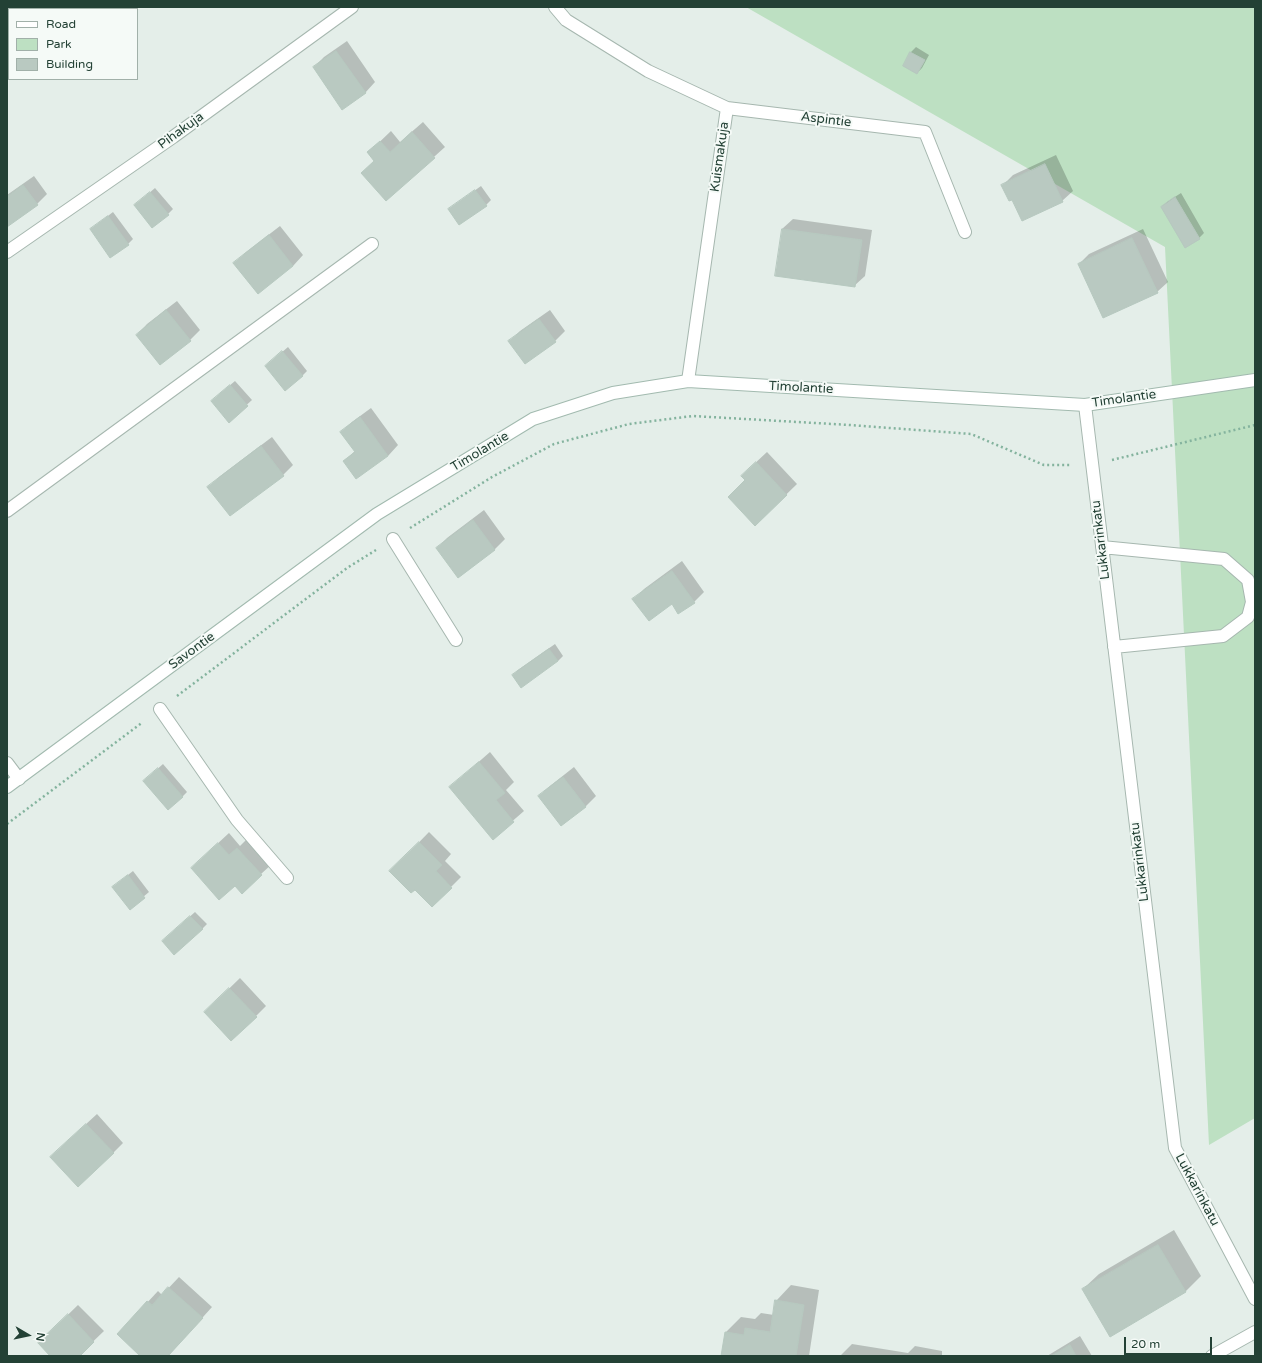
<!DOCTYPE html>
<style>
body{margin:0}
#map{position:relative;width:1262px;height:1363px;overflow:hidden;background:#e4eee9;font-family:"Varela Round",sans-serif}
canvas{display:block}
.frame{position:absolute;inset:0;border:8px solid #234135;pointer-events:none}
.legend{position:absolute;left:8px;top:8px;width:130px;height:72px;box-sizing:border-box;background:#f5faf7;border:1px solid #a1b0a9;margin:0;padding:5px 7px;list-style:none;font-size:12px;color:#234135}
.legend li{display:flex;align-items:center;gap:8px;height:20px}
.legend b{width:20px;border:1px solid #a1b0a9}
.north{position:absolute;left:8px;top:1315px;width:40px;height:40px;-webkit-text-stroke:3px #f5faf7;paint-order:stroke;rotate:99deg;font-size:11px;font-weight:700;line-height:16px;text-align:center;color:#234135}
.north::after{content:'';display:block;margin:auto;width:14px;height:18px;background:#234135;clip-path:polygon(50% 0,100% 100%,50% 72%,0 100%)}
.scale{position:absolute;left:1124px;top:1337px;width:88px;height:18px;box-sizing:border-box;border:2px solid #234135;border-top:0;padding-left:5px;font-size:12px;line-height:14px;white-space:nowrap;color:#234135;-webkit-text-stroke:3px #f5faf7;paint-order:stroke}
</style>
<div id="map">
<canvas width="1262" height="1363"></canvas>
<div class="frame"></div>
<ul class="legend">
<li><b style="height:5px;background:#fff"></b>Road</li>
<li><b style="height:11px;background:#bde0c2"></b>Park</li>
<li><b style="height:11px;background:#b9c9c1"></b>Building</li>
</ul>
<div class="north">N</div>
<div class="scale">20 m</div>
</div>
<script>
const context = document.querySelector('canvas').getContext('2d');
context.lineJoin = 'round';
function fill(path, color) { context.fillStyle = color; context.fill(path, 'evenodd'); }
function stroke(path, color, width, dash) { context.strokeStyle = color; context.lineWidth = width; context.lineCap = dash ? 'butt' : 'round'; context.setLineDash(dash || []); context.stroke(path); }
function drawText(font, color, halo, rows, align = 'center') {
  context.font = font + ' "Varela Round",sans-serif'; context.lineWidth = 4; context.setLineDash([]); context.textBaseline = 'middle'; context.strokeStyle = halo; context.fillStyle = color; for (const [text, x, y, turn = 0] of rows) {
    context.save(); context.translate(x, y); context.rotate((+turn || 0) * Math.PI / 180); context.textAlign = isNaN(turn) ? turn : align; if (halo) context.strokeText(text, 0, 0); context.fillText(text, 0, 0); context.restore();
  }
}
const green = new Path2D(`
 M746 7H1255V1118L1209 1145 1165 247Z`);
const shadow = new Path2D(`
 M347 41 375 82 365 93 314 67 324 57Z
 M916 47 929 55 922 68 917 73 904 66 911 52Z
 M423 122 445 147 386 200 375 161 368 153 391 131 400 142Z
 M1056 155 1073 191 1062 201 1012 199 1003 185 1013 175Z
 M34 176 47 194 37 204 7 226V195Z
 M481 186 491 200 486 205 449 209Z
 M155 188 173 209 168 214 135 205Z
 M1181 193 1204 233 1199 238 1162 207 1167 202Z
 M113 212 133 239 128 244 91 229Z
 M793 219 872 230 865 276 854 286 782 229Z
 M280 226 303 255 293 266 235 263 245 253Z
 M1143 229 1168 282 1157 292 1079 264 1089 254Z
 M177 301 200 330 190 340 137 335 147 324Z
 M550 310 565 331 555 341H510L520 331Z
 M288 347 307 371 302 376 266 366Z
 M235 381 252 400 229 421 217 396Z
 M371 408 398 445 388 456 344 461 355 451 341 432 352 422Z
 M272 437 293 465 283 475 209 487 219 477Z
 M767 452 797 484 755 525 746 480 752 466Z
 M484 510 505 539 495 549 459 577 437 548 447 538Z
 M682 561 704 592 694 602 634 599 644 589Z
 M555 644 563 656 558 661 513 675 518 670Z
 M490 752 514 782 506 790 524 811 493 838 450 787Z
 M163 764 187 792 182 797 144 781Z
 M574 767 596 796 586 806 561 825 539 796 550 786Z
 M429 832 451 854 445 861 461 877 432 906 415 888 391 871Z
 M229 833 240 846 248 838 272 864 261 874 235 884 202 858Z
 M133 871 149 892 130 908 119 882Z
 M195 912 207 924 202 929 168 936Z
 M240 978 266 1006 256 1016 205 1012Z
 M97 1114 123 1143 113 1153 61 1147Z
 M1174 1230 1201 1276 1185 1292 1083 1289 1099 1274Z
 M179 1277 212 1307 168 1356H142L118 1334 158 1291 162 1295Z
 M791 1285 819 1290 809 1356H722L726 1332 741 1317 755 1319 761 1313 774 1315 776 1301Z
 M78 1305 104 1331 78 1356H52L49 1333Z
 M1080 1336 1092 1356H1047Z
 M852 1344 908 1353 915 1346 942 1351V1356H840Z`);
const building = new Path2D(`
 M336 51 366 93 342 110 313 67Z
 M910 52 925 60 917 74 903 66Z
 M412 132 435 158 386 201 361 173 374 161 367 152 380 141 390 152Z
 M1045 164 1063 202 1022 221 1012 200 1009 201 1001 185Z
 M23 185 38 205 7 227V197Z
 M475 190 487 206 459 225 448 209Z
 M150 192 169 215 152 228 134 205Z
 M1175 197 1200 239 1185 248 1161 207Z
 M108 216 129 245 110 258 90 229Z
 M782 229 862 240 855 287 775 276Z
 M269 235 293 266 258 294 233 263Z
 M1132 238 1158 293 1103 318 1078 264Z
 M166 310 191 341 160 365 136 335Z
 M539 319 556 342 525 364 508 341Z
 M282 351 303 376 285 391 265 366Z
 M230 385 248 406 229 423 211 401Z
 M360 417 388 456 356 479 343 461 355 452 340 432Z
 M261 446 284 476 230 516 207 487Z
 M756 462 787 495 755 526 728 497 745 480 741 476Z
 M473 520 495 550 458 578 436 548Z
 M672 571 695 603 678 614 672 604 649 621 632 599Z
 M549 649 558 661 521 688 512 675Z
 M479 762 505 793 496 800 514 822 493 840 449 787Z
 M158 768 183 797 168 810 143 781Z
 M563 777 586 807 561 826 538 796Z
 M419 842 442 865 436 871 452 888 432 907 415 890 411 893 389 871Z
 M218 843 229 855 237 848 262 875 242 894 235 886 219 900 191 868Z
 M128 875 145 898 130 910 112 887Z
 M190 916 203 929 174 955 162 941Z
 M229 988 257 1017 231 1041 204 1012Z
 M86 1124 114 1153 78 1187 50 1157Z
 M1158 1245 1186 1292 1110 1337 1082 1289Z
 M168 1287 203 1318 168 1356H140L117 1334 147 1301 152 1305Z
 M775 1300 804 1305 796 1356H721L725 1332 744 1335 745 1328 770 1332Z
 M68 1314 94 1342 80 1356H50L38 1343Z
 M1070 1345 1076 1356H1052Z`);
const path = new Path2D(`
 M1112 460 1255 425
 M410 528 492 477 554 444 629 424 693 416 850 425 971 434 1044 465H1070
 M177 696 347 568 376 550
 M7 824 143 722`);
const lane = new Path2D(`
 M7 511 372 244`);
const street = new Path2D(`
 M555 7 566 20 648 71 727 108 925 132 965 232
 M7 252 173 137 352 7
 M688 381 727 108
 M1085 405 1175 1148 1255 1299
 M393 539 456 640
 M1102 547 1224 559 1248 580 1252 602 1248 617 1223 636 1114 647
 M160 709 237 820 287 878
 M7 763 19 779
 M1212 1356 1255 1332`);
const secondary = new Path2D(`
 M7 787 377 514 533 419 613 393 688 381 1085 405 1255 380`);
const streetNames = [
 ["Aspintie",826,120,7],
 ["Pihakuja",181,131,-36],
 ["Kuismakuja",720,157,-82],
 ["Timolantie",801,388,3],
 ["Timolantie",1124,399,-8],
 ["Timolantie",480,452,-31],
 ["Lukkarinkatu",1101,540,-97],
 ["Savontie",192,651,-36],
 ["Lukkarinkatu",1140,862,-97],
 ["Lukkarinkatu",1197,1190,62]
];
fill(green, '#bde0c2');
fill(shadow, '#0003');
fill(building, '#b9c9c1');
stroke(building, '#b6c8bf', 1);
stroke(lane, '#a6b7af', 14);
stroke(street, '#a6b7af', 14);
stroke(secondary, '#a2baaf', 14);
stroke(path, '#84b39e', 2.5, [2, 3]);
stroke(lane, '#fff', 12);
stroke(street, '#fff', 12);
stroke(secondary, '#fff', 12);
drawText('13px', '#234135', '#f5faf7', streetNames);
</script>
